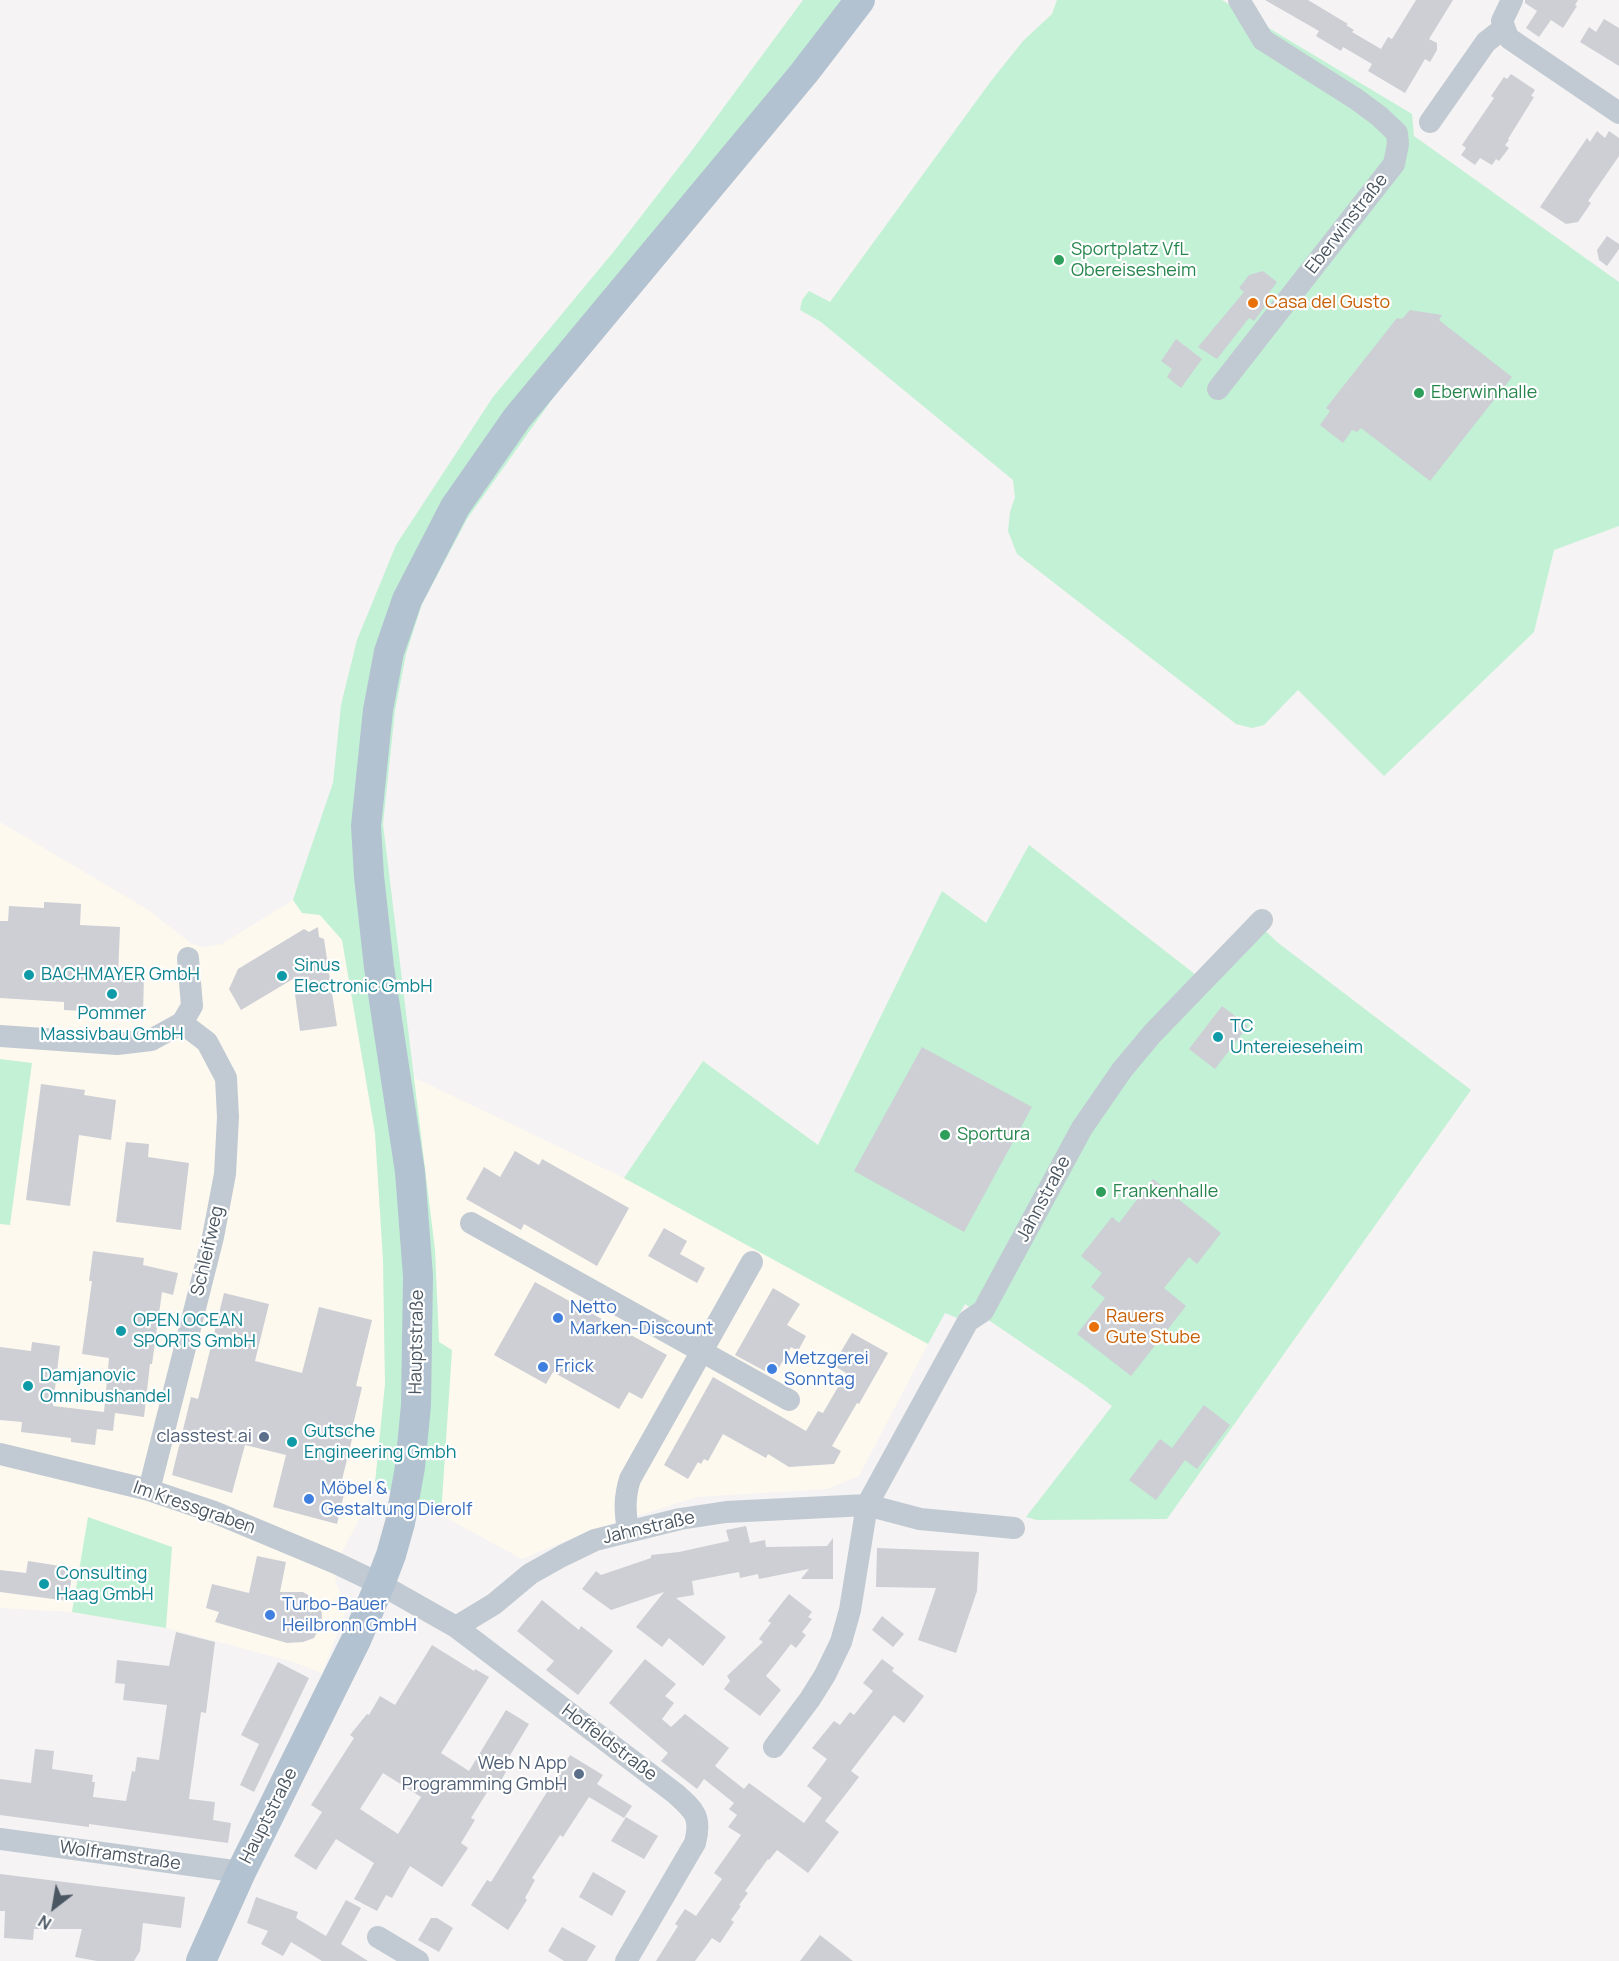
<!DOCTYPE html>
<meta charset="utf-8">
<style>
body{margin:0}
#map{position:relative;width:1619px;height:1961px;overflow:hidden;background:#f5f3f3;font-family:Manrope,sans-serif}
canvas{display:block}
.north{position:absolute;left:24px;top:1877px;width:60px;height:60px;-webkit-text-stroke:4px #fff;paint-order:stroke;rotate:211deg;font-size:16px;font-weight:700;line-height:24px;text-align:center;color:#4a5661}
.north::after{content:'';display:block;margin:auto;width:21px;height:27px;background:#4a5661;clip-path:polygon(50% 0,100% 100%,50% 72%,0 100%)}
</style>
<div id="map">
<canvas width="1619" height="1961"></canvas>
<div class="north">N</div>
</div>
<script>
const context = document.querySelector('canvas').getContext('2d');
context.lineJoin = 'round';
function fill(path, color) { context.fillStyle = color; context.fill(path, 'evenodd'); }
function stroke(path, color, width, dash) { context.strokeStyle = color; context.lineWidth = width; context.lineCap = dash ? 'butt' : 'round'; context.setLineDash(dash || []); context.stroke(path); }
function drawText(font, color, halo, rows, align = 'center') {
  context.font = font + ' Manrope,sans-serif'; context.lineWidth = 4.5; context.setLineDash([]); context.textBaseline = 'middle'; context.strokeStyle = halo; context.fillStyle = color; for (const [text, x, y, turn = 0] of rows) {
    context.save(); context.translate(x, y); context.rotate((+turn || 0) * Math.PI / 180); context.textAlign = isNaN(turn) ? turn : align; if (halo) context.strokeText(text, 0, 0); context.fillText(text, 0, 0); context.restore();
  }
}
const commercial = new Path2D(`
 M0 822 145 908 192 944 205 947 222 944 293 900 302 913 320 915 342 940 375 1133 383 1260 385 1384 375 1483 359 1520 343 1550 335 1580 347 1608 322 1673 294 1662 166 1628 72 1612 0 1608Z
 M413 1077 624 1178 928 1344 859 1476 827 1489 697 1497 592 1530 522 1559 441 1515 452 1351 439 1342 435 1250Z`);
const green = new Path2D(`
 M803 0H870L558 391 467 519 422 604 406 654 395 711 383 824 435 1250 439 1342 452 1350 441 1515 375 1483 385 1384 383 1260 375 1133 342 940 320 915 302 913 293 900 333 783 341 705 357 640 396 545 493 397 615 250 693 149Z
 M1057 0H1222L1412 114 1414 136 1619 282V526L1554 550 1534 632 1384 776 1298 690 1264 725 1252 728 1236 724 1017 554 1008 531 1010 512 1015 497 1013 480 821 322 800 310 802 300 809 291 830 302 991 81 1023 41 1052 14Z
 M1029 845 1196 975 1253 919 1277 942 1471 1090 1167 1519 1037 1520 1026 1517 1112 1406 1084 1385 965 1304 957 1318 945 1313 928 1344 624 1178 703 1061 818 1145 942 891 986 923Z
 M0 1059 32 1063 10 1225 0 1224Z
 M88 1517 172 1547 166 1628 72 1612Z`);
const building = new Path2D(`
 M1265 0H1308L1348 24 1346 25 1354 30 1352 32 1381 49 1388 37 1392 39 1416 0H1453L1429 39 1437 43V50L1430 62 1425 59 1405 93 1368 71 1372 64 1343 47 1341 51 1316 36 1319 31Z
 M1525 0H1578L1575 5 1577 6 1563 28 1551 20 1539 37 1526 28 1537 11 1525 3Z
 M1604 19 1619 28V66L1580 42 1589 27 1596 32Z
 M1511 74 1535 90 1531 96 1534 97 1508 139 1509 140 1505 145 1509 148 1499 161 1496 159 1492 165 1480 158 1475 165 1461 155 1466 148 1462 145 1494 98 1491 96 1504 77 1507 79Z
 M1597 131 1605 138 1609 131 1619 138V156L1588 201 1591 203 1578 222 1566 224 1540 207 1587 138 1590 142Z
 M1607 236 1619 244V249L1607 266 1599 260 1597 250Z
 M1263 271 1277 282 1266 297 1270 300 1254 321 1249 318 1217 359 1198 347 1244 292 1239 288 1249 275Z
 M1410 310 1442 315 1439 320 1512 377 1430 481 1361 428 1357 432 1352 430 1343 443 1320 425 1330 411 1326 408 1397 318 1402 319Z
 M1176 339 1202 359 1181 388 1167 377 1172 369 1161 361Z
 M44 902 81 904 80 925 120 927 118 975 144 976 143 1014 64 1010V1002L0 998V921H8L9 906 44 908Z
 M318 927 319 937 324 939 337 1026 300 1031 293 979 241 1010 229 989 238 969 304 929 309 932Z
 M1222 1006 1248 1026 1215 1069 1189 1049Z
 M922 1047 1032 1107 964 1232 854 1171Z
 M41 1084 85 1090 84 1095 116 1100 111 1140 79 1135 70 1206 26 1200Z
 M126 1142 149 1144 148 1157 189 1163 181 1230 116 1222Z
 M515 1151 539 1165 542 1159 629 1208 597 1266 524 1224 521 1230 466 1199 484 1167 500 1177Z
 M1153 1179 1221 1233 1197 1264 1189 1257 1164 1288 1186 1306 1131 1376 1077 1334 1105 1298 1091 1287 1102 1273 1081 1256 1112 1217 1119 1223Z
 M664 1228 687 1241 680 1254 705 1268 697 1283 648 1256Z
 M93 1251 144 1258 143 1265 178 1273 173 1295 162 1292 152 1364H150L144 1417 115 1413 113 1431 97 1429 95 1445 71 1442V1438L21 1432 22 1422 0 1420V1347L31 1351 32 1342 60 1346 53 1406 104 1412 109 1358 82 1354 92 1281H89Z
 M535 1282 667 1355 642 1399 629 1392 619 1409 553 1372 546 1384 494 1355Z
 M773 1288 800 1304 787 1325 806 1336 798 1351 791 1347 774 1376 735 1355Z
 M224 1293 269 1304 255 1361 302 1373 319 1307 372 1320 356 1386 362 1387 350 1438 352 1439 340 1488 345 1490 337 1524 273 1507 286 1455 245 1445 232 1493 172 1475 191 1397 198 1399Z
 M852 1333 888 1353 859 1404 857 1403 832 1446 841 1451 834 1464 789 1467 768 1454 766 1458 723 1434 708 1461 704 1459 701 1464 698 1462 688 1479 664 1465 713 1377 806 1431 818 1411 823 1413 846 1373 833 1365Z
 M1204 1405 1230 1425 1197 1469 1185 1460 1156 1500 1129 1480 1160 1439 1172 1448Z
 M746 1526 750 1543 765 1540 766 1547 827 1546 833 1538V1579H801L809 1569 759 1579 758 1574 740 1578 739 1572 692 1581 694 1595 676 1598 726 1637 703 1666 669 1638 662 1647 636 1627 664 1592 611 1610 582 1589 596 1571 601 1575 651 1558V1555L679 1552 729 1541 726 1530Z
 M877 1548 979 1552 977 1591 956 1653 918 1640 936 1588 876 1587Z
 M257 1556 286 1562 280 1592H303L315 1599 321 1606 322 1617 320 1627 314 1638 303 1642 287 1643 215 1622 219 1612 206 1608 212 1584 249 1593Z
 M28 1561 73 1568 68 1601 0 1592V1570L26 1573Z
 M789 1594 812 1612 808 1617 812 1619 802 1632 806 1635 796 1648 791 1644 766 1676 781 1690 760 1716 724 1689 730 1681 727 1676 763 1642 759 1639 771 1623 768 1621Z
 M542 1600 579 1630 581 1626 613 1651 578 1695 546 1670 554 1661 517 1631Z
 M882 1616 904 1634 893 1647 872 1630Z
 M176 1632 215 1642 206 1713 201 1712 189 1799 215 1802 213 1820 231 1823 228 1843 89 1824V1827L0 1815V1779L31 1783 35 1749 54 1751 52 1769 93 1775 92 1782H95L93 1797 126 1801 132 1771 135 1772 137 1757 159 1760 167 1705 123 1700 125 1684 115 1683 117 1660 169 1666Z
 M432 1645 474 1671 475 1669 489 1677 441 1753 469 1771 506 1710 529 1724 503 1767 507 1770 499 1784 494 1781 471 1818 475 1820 461 1843 468 1848 442 1887 410 1866 392 1898 386 1895 377 1911 354 1899 374 1863 336 1839 316 1870 294 1856 322 1812 311 1805 354 1738 350 1735 367 1714 369 1715 380 1696 395 1705ZM383 1773 421 1797 398 1834 360 1809Z
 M645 1659 676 1684 665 1696 674 1703 662 1719 671 1727 685 1714 729 1748 715 1766 744 1789 749 1783 804 1823 822 1798 807 1786 827 1759 812 1748 834 1721 840 1725 850 1712 854 1715 873 1691 863 1683 882 1659 894 1668 892 1671 924 1696 904 1723 894 1715 851 1771 859 1777 825 1821 839 1832 808 1873 777 1850 769 1860 768 1859 745 1891 748 1893 739 1905 741 1906 731 1920 734 1922 720 1943 712 1938 695 1961H656L678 1926 675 1924 685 1909 696 1916 722 1879 714 1873 741 1835 728 1827 737 1815 729 1809 734 1803 704 1779 697 1789 661 1761 668 1753 609 1703Z
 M278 1662 309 1678 254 1792 240 1785 259 1744 241 1735Z
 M570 1755 603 1775 597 1784 632 1806 624 1818 589 1797 563 1837 560 1835 532 1878 535 1880 525 1898 527 1900 508 1930 471 1905 487 1880 491 1882Z
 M626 1817 658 1836 644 1859 611 1841Z
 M593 1872 626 1891 612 1916 579 1897Z
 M0 1874 185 1897 181 1928 143 1923 140 1951 134 1961H97L75 1957 82 1929H34L33 1940 4 1938 5 1911H0Z
 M256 1897 298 1912 296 1918 326 1936 346 1900 361 1908 341 1944 368 1961H322L291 1942 283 1956 261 1944 268 1931 247 1923Z
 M431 1918H437L453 1928 439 1952 418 1940Z
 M562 1927 596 1946 587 1961H564L548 1951Z
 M820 1935 853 1961H800Z`);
const minor = new Path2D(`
 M1512 0 1502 21 1507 35 1510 39 1619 113
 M1430 122 1486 42 1504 28
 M1218 389 1394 164 1398 144 1397 133 1379 116 1356 99 1263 40 1239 0
 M0 1036 117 1044 151 1040 182 1023 192 1006 188 958
 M471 1223 789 1400
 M0 1454 149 1490 214 1512 336 1563 380 1584 456 1627 676 1794C694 1810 702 1817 695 1843L626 1961
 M149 1490 213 1237 225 1174 228 1117 226 1078 207 1042 182 1023
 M628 1531C625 1512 624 1498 630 1479L752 1262
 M456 1627 494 1604 530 1574 562 1556 595 1540 680 1519 726 1512 867 1505 920 1519 1014 1528
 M774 1747 810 1699 825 1675 841 1642 850 1610 867 1505 968 1321 983 1311 1082 1128 1122 1070 1152 1034 1262 920
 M0 1839 241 1872
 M378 1937 418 1961`);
const major = new Path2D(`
 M201 1961 241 1872 356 1640 380 1584 391 1555 400 1523 410 1467 416 1405 418 1276 410 1172 379 967 369 876 366 826 378 710 389 652 407 600 455 507 517 418 804 73 860 0`);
const markers = [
 [1059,260,6,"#2e9e5b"],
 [1253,303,6,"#e8710a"],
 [1419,393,6,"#2e9e5b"],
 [29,975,6,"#0f9aa8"],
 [282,976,6,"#0f9aa8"],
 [112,994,6,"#0f9aa8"],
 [1218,1037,6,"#0f9aa8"],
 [945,1135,6,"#2e9e5b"],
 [1101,1192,6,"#2e9e5b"],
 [558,1318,6,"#3f7fe0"],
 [1094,1327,6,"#e8710a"],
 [121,1331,6,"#0f9aa8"],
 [543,1367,6,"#3f7fe0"],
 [772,1369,6,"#3f7fe0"],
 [28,1386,6,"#0f9aa8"],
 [264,1437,6,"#5c6f8a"],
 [292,1442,6,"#0f9aa8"],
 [309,1499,6,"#3f7fe0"],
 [44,1584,6,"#0f9aa8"],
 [270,1615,6,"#3f7fe0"],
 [579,1774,6,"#5c6f8a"]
];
const streetNames = [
 ["Eberwinstraße",1347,224,-52],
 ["Jahnstraße",1044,1199,-62],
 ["Schleifweg",208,1251,-77],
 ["Hauptstraße",417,1342,-89],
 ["Im Kressgraben",194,1508,19],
 ["Jahnstraße",649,1528,-13],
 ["Hoffeldstraße",609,1743,37],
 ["Hauptstraße",269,1816,-63],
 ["Wolframstraße",120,1856,8]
];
const leisureNames = [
 ["Sportplatz VfL",1071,250],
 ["Obereisesheim",1071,271],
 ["Eberwinhalle",1431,393],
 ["Sportura",957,1135],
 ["Frankenhalle",1113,1192]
];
const foodNames = [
 ["Casa del Gusto",1265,303],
 ["Rauers",1106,1317],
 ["Gute Stube",1106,1338]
];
const cultureNames = [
 ["Sinus",294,966],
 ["Electronic GmbH",294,987],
 ["BACHMAYER GmbH",41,975],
 ["Pommer",112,1014,"center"],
 ["Massivbau GmbH",112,1035,"center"],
 ["TC",1230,1027],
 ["Untereieseheim",1230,1048],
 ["OPEN OCEAN",133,1321],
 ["SPORTS GmbH",133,1342],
 ["Damjanovic",40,1376],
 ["Omnibushandel",40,1397],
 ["Gutsche",304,1432],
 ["Engineering Gmbh",304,1453],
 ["Consulting",56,1574],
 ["Haag GmbH",56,1595]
];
const shopNames = [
 ["Netto",570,1308],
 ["Marken-Discount",570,1329],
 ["Metzgerei",784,1359],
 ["Sonntag",784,1380],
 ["Frick",555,1367],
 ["Möbel &",321,1489],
 ["Gestaltung Dierolf",321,1510],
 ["Turbo-Bauer",282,1605],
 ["Heilbronn GmbH",282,1626]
];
const serviceNames = [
 ["classtest.ai",252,1437],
 ["Web N App",567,1764],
 ["Programming GmbH",567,1785]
];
fill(commercial, '#fdf9ef');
fill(green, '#c3f1d5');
fill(building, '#cdcfd5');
stroke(minor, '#c1cad2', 22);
stroke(major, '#b3c2d1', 30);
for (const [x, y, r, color] of markers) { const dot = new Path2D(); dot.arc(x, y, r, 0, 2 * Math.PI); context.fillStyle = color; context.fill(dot); stroke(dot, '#fff', 2); }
drawText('18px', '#4a5661', '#fff', streetNames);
drawText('18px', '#27864d', '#fff', leisureNames, 'left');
drawText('18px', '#c56008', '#fff', foodNames, 'left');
drawText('18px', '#0d838f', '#fff', cultureNames, 'left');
drawText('18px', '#366cbe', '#fff', shopNames, 'left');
drawText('18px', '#4e5e75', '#fff', serviceNames, 'right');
</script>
